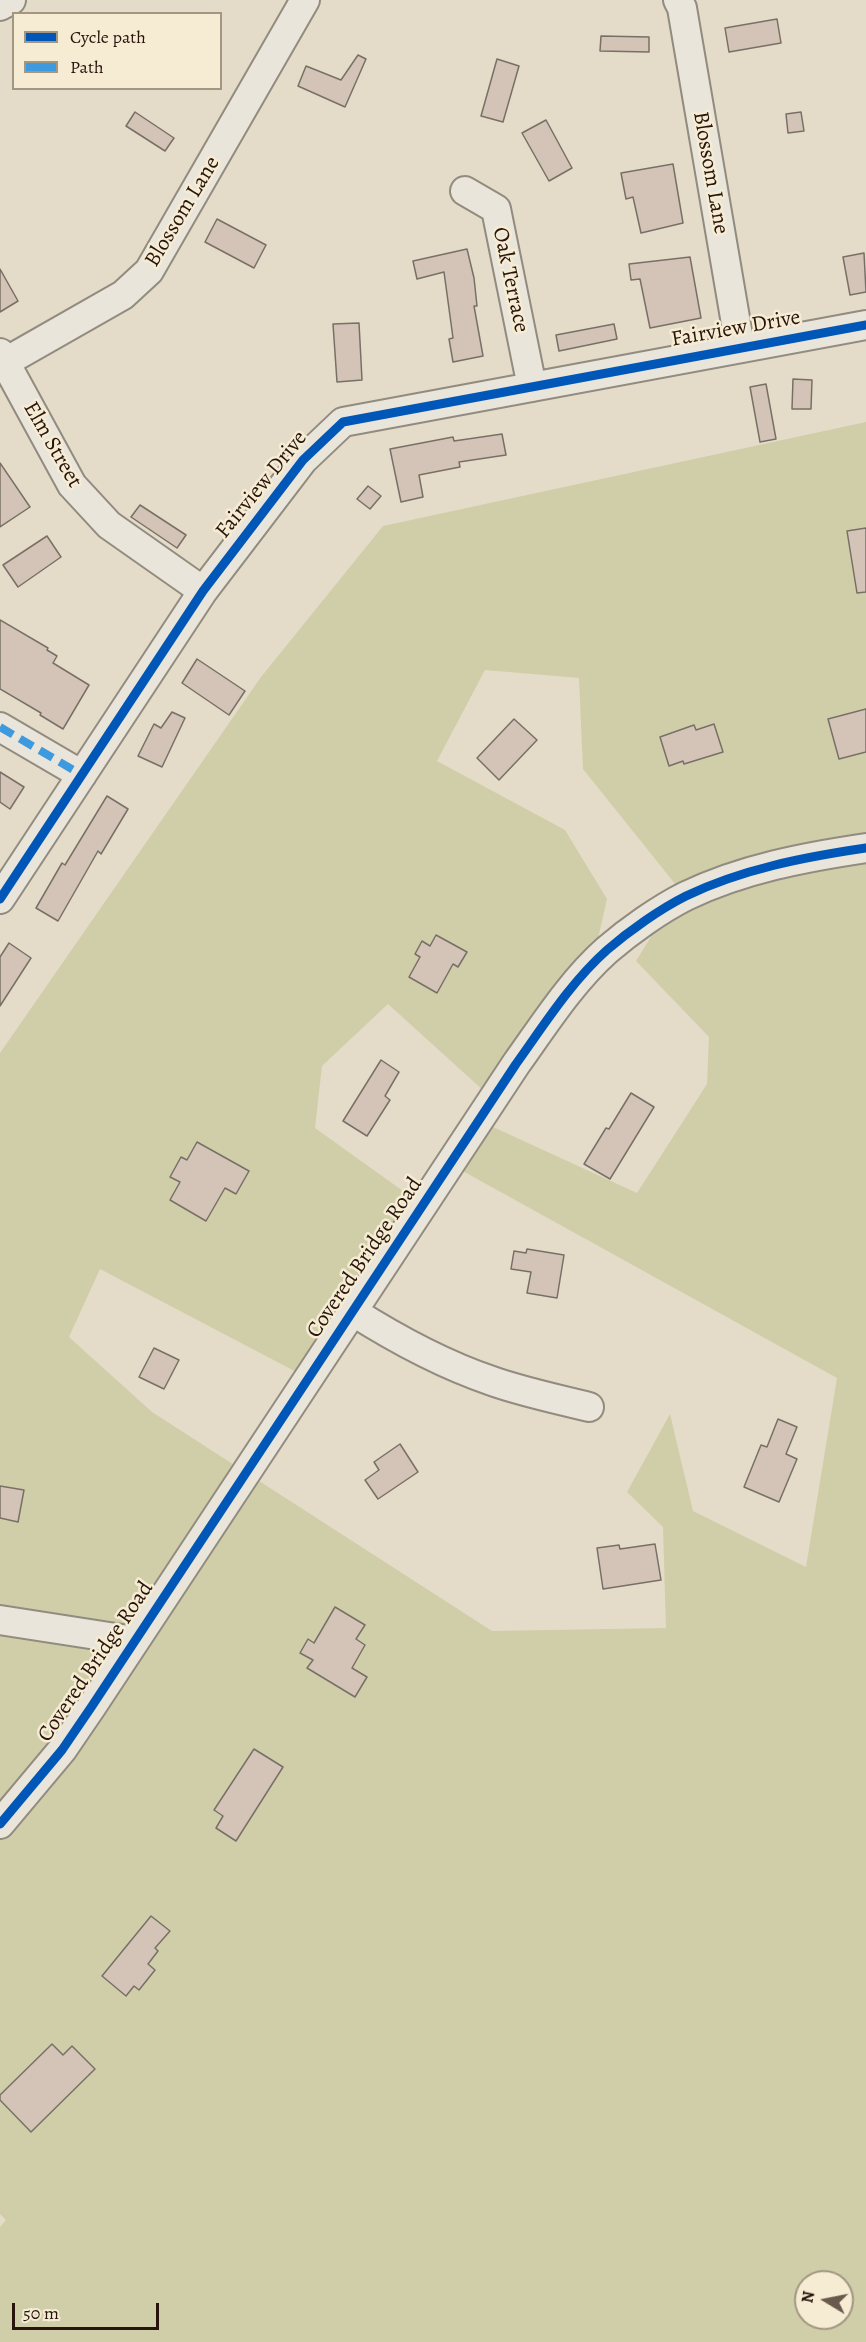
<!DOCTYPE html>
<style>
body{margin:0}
#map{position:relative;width:866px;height:2342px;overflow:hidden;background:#e4dcc8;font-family:Alegreya,serif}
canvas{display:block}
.legend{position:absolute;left:12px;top:12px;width:210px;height:78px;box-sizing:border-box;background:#f5ecd3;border:2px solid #a39683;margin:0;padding:8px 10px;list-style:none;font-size:18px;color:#28140c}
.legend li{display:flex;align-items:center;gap:12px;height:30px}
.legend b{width:30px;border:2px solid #a39683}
.north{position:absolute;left:794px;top:2270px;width:60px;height:60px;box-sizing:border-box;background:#f5ecd3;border:2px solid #a39683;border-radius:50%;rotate:280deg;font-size:16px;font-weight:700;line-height:24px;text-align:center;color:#28140c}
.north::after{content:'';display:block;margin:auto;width:21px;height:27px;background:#6a5a4e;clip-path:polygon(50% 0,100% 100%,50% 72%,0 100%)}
.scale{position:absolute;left:12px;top:2303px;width:147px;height:27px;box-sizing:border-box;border:3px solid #28140c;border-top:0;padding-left:8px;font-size:18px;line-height:21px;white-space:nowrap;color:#28140c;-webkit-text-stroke:4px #f5ecd3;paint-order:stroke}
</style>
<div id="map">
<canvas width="866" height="2342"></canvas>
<ul class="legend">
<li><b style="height:8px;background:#0057b8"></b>Cycle path</li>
<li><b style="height:8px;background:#3d9ade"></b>Path</li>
</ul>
<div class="north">N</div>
<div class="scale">50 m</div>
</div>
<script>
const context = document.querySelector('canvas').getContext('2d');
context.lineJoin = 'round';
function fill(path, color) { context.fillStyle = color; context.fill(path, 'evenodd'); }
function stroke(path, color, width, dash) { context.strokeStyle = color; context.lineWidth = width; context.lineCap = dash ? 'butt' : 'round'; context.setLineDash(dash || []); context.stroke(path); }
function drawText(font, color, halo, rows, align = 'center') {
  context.font = font + ' Alegreya,serif'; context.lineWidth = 5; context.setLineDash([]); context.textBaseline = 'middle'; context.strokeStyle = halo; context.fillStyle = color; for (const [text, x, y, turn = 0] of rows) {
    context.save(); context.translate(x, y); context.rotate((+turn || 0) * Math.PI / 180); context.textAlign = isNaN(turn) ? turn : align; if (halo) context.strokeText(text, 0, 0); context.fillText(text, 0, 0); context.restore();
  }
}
const green = new Path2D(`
 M866 422V2342H0V2227L6 2220 0 2214V1053L261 677 383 526ZM485 670 579 678 583 769 680 890 636 961 709 1037 707 1084 637 1193 480 1121 450 1164 837 1378 806 1567 693 1511 670 1414 627 1492 663 1527 666 1628 492 1631 152 1412 69 1337 100 1269 304 1376 417 1201 315 1128 322 1066 388 1004 495 1101 592 965 607 899 565 830 437 761ZM806 2282H842V2318H806Z`);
const building = new Path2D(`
 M777 19 781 43 729 52 725 28Z
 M601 36 649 37V52L600 51Z
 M358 55 366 59 345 107 298 86 306 66 341 80Z
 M497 59 519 66 503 122 481 116Z
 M135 112 174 138 165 151 126 126Z
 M801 112 804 131 788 133 786 114Z
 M546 120 572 168 549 181 522 133Z
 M673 164 683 223 641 233 633 197 626 199 621 173Z
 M217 219 266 245 254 268 205 242Z
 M467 249 474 278 477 306H474L483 356 453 362 449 339 453 338 444 272 417 279 413 261Z
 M864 253 866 292 850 295 843 257Z
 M690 257 701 318 650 328 640 279 631 280 629 264Z
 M0 269 18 301 0 312Z
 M359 323 362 380 337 382 333 324Z
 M614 324 617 339 559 351 556 335Z
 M793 379 812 380 811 409H792Z
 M766 384 776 439 760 442 750 387Z
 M502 434 506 455 459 462 460 467 419 475 423 497 401 502 390 449 453 437 454 441Z
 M0 463 30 507 0 527Z
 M368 486 381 496 370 509 357 499Z
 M140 505 186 535 177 548 131 517Z
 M866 528V592L857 593 847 531Z
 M47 536 61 557 18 587 3 565Z
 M0 620 48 648 47 650 57 656 53 663 89 685 63 729 40 715 41 713 0 689Z
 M197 659 245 691 229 715 182 683Z
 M866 709V752L839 759 828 719Z
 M172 712 185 718 162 767 138 756 154 724 161 728Z
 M514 719 537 740 499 780 477 758Z
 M714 724 723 752 684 764 683 761 669 766 660 737 694 725 696 730Z
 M0 772 24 787 10 809 0 802Z
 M107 796 128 809 101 854 98 851 58 921 36 908 62 863 65 865Z
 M436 935 467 952 458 967 453 964 437 993 409 977 420 957 415 954 422 941 430 946Z
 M9 943 31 958 0 1006V957Z
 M381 1060 399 1072 385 1096 390 1100 367 1136 343 1121Z
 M631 1093 654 1107 610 1179 584 1164 606 1128 609 1129Z
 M197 1142 249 1171 236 1194 225 1188 206 1221 170 1200 180 1182 170 1177 181 1157 187 1160Z
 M527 1249 564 1255 557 1298 527 1293 531 1272 511 1269 514 1251 526 1253Z
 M154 1348 179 1360 164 1389 139 1377Z
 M778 1419 797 1427 786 1454 797 1459 779 1502 744 1487 761 1445 767 1447Z
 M400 1444 418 1472 378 1499 365 1480 379 1470 374 1462Z
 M0 1486 24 1490 18 1522 0 1518Z
 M655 1544 661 1580 603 1589 597 1548 619 1545 620 1549Z
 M335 1607 365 1625 356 1639 365 1645 352 1668 367 1677 355 1697 307 1668 313 1660 300 1653 308 1639 314 1643Z
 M254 1749 283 1767 236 1841 216 1828 223 1816 214 1810Z
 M151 1916 170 1931 155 1948 158 1951 148 1964 155 1970 139 1990 134 1986 126 1996 102 1976Z
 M52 2044 63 2055 72 2046 95 2069 31 2132 0 2100V2095Z`);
const minor = new Path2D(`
 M678 0 682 8 740 347
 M0 6 11 0
 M465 191 496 209 532 387
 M0 353 72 485 109 525 203 591
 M0 365 123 295 149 271 305 0
 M0 727 82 775
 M0 899 203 591 303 460 343 422 866 325
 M352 1311C396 1339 442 1364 492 1381 523 1392 557 1399 589 1407
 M0 1620 135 1641
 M0 1824 62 1750 92 1706 516 1064C544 1025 571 982 607 950 629 931 660 909 686 896 742 869 805 857 866 848`);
const quiet = new Path2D(`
 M0 727 82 775`);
const cycleway = new Path2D(`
 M0 899 203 591 303 460 343 422 866 325
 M0 1824 62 1750 92 1706 516 1064C544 1025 571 982 607 950 629 931 660 909 686 896 742 869 805 857 866 848`);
const streetNames = [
 ["Blossom Lane",710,173,80],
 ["Blossom Lane",183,212,-59],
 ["Oak Terrace",510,280,78],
 ["Fairview Drive",736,329,-10],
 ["Elm Street",52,445,60],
 ["Fairview Drive",262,485,-51],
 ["Covered Bridge Road",365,1258,-56],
 ["Covered Bridge Road",96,1662,-56]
];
fill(green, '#d0cea8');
fill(building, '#d4c4b7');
stroke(building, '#787066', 1.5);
stroke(minor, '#928b7f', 32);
stroke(minor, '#e9e5db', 28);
stroke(quiet, '#3d9ade', 8, [15, 8]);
stroke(cycleway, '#0057b8', 9);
drawText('22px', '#28140c', '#f5ecd3', streetNames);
</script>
